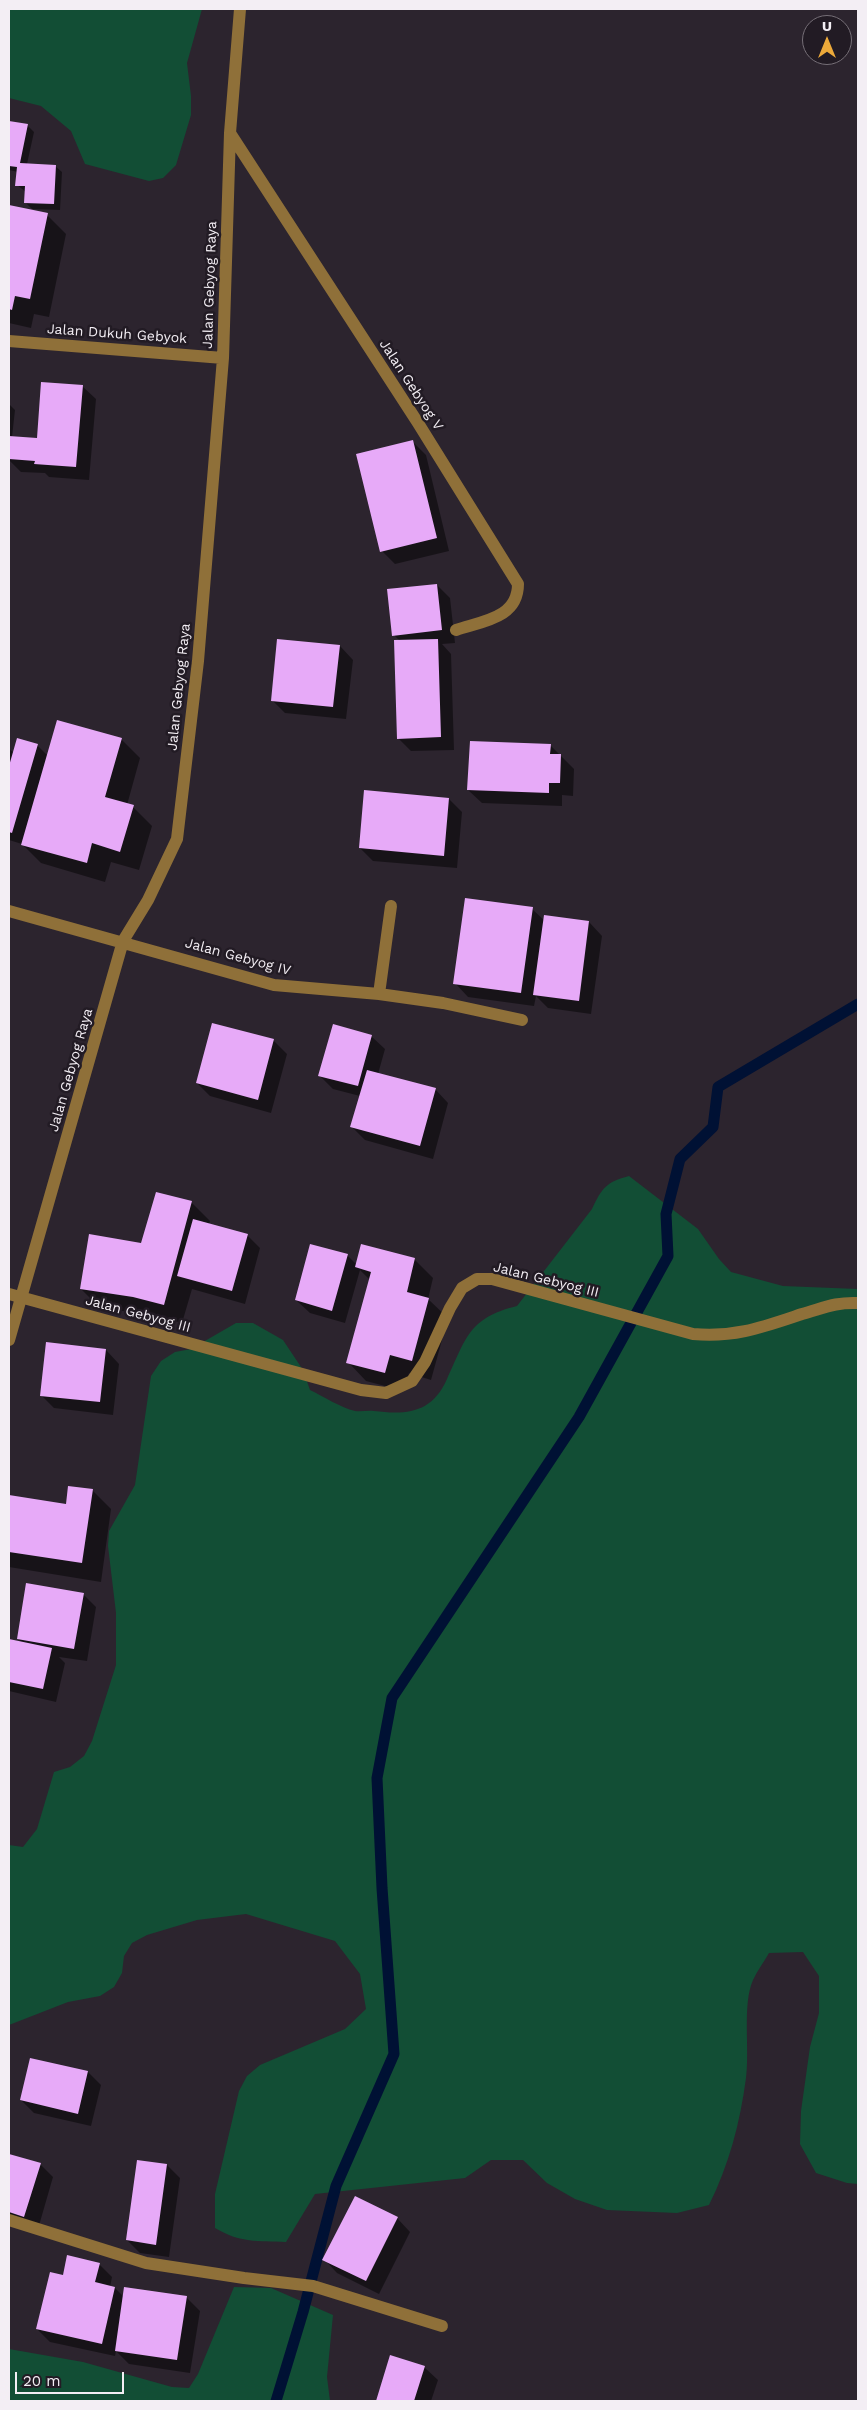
<!DOCTYPE html>
<style>
body{margin:0}
#map{position:relative;width:867px;height:2410px;overflow:hidden;background:#2c242e;font-family:"Work Sans",sans-serif}
canvas{display:block}
.frame{position:absolute;inset:0;border:10px solid #f3eef4;pointer-events:none}
.north{position:absolute;left:802px;top:15px;width:50px;height:50px;box-sizing:border-box;background:#221b24;border:1px solid #766f77;border-radius:50%;rotate:0deg;font-size:14px;font-weight:700;line-height:20px;text-align:center;color:#f3eef4}
.north::after{content:'';display:block;margin:auto;width:18px;height:22px;background:#eca93a;clip-path:polygon(50% 0,100% 100%,50% 72%,0 100%)}
.scale{position:absolute;left:15px;top:2372px;width:109px;height:22px;box-sizing:border-box;border:2px solid #f3eef4;border-top:0;padding-left:6px;font-size:15px;line-height:18px;white-space:nowrap;color:#f3eef4;-webkit-text-stroke:4px #221b24;paint-order:stroke}
</style>
<div id="map">
<canvas width="867" height="2410"></canvas>
<div class="frame"></div>
<div class="north">U</div>
<div class="scale">20 m</div>
</div>
<script>
const context = document.querySelector('canvas').getContext('2d');
context.lineJoin = 'round';
function fill(path, color) { context.fillStyle = color; context.fill(path, 'evenodd'); }
function stroke(path, color, width, dash) { context.strokeStyle = color; context.lineWidth = width; context.lineCap = dash ? 'butt' : 'round'; context.setLineDash(dash || []); context.stroke(path); }
function drawText(font, color, halo, rows, align = 'center') {
  context.font = font + ' "Work Sans",sans-serif'; context.lineWidth = 5; context.setLineDash([]); context.textBaseline = 'middle'; context.strokeStyle = halo; context.fillStyle = color; for (const [text, x, y, turn = 0] of rows) {
    context.save(); context.translate(x, y); context.rotate((+turn || 0) * Math.PI / 180); context.textAlign = isNaN(turn) ? turn : align; if (halo) context.strokeText(text, 0, 0); context.fillText(text, 0, 0); context.restore();
  }
}
const green = new Path2D(`
 M9 9H202L187 63 191 96V115L176 165 163 178 149 181 85 164 71 131 41 106 9 98Z
 M629 1176 698 1229 719 1259 731 1272 783 1286 858 1289V2184L847 2183 816 2173 800 2144 801 2111 810 2047 819 2013V1976L803 1952 769 1953C764 1962 757 1971 753 1980 742 2005 750 2049 746 2078 740 2123 729 2165 709 2205L677 2213 607 2210 575 2199 547 2183 523 2160H491L465 2178 315 2194 286 2242C258 2241 240 2243 215 2228V2194L239 2091 247 2076 260 2065 345 2029 366 2009 360 1974 335 1941 246 1914 197 1920 147 1935 132 1943 124 1956 122 1973 114 1987 100 1996 68 2002 9 2025V1845L23 1847 37 1829 54 1772 70 1767 84 1756 92 1741 116 1665V1613L108 1546 109 1531 135 1485 151 1376 161 1361 175 1352 191 1349 236 1323H253L283 1340 303 1370 310 1390C323 1396 341 1408 355 1411 361 1412 368 1410 374 1411 407 1415 432 1413 447 1379 466 1339 468 1318 517 1306L592 1209C602 1188 606 1182 629 1176Z
 M234 2287 271 2288 333 2315 327 2377 330 2401H9V2349L83 2362 172 2387 189 2388 198 2374Z`);
const shadow = new Path2D(`
 M9 122 27 125 34 132 27 164 55 166 62 172 60 210 32 209 25 202 26 192 17 185 18 172 9 170Z
 M9 206 47 215 66 234 49 317 34 314 31 328 9 323Z
 M82 386 96 399 89 480 49 477 45 473 21 472 9 460V467V404L15 410 12 437 38 440Z
 M413 442 426 455 449 551 395 564 382 551Z
 M437 585 450 598 455 643 442 644 451 654 454 750 411 751 398 738 400 641 394 635Z
 M340 646 353 660 346 719 285 713 272 700Z
 M121 739 140 758 127 805 133 807 152 826 139 870 111 862 105 882 41 863 22 844 9 840V749L14 753 37 745 48 756Z
 M550 745 574 769 573 796 562 795V806L482 803 468 790Z
 M449 799 462 812 457 868 373 861 360 848Z
 M532 909 545 921V917L589 922 602 936 591 1014 548 1008 536 996 534 1006 468 997 455 983Z
 M213 1024 274 1041 287 1054 271 1113 210 1096 197 1083Z
 M371 1036 385 1049 378 1074 435 1089 448 1103 433 1159 365 1140 352 1127 360 1096 333 1089 320 1076Z
 M191 1202 210 1221 209 1225 247 1235 260 1248 245 1304 192 1289 182 1323 153 1315 100 1308 81 1289 142 1244Z
 M347 1255 356 1264 414 1259 433 1278 428 1299 448 1318 431 1380 409 1373 404 1391 366 1381 348 1362 370 1280 360 1270 345 1323 310 1313 296 1300Z
 M106 1350 119 1364 113 1415 54 1408 41 1395Z
 M92 1490 111 1509 101 1582 9 1567V1497L67 1506Z
 M83 1594 96 1607 87 1661 59 1657 65 1663 56 1702 9 1691V1640L22 1643 18 1639Z
 M88 2072 101 2085 91 2126 34 2113 21 2100Z
 M9 2155 40 2164 53 2177 38 2229 9 2221Z
 M167 2165 180 2178 169 2257 140 2253 127 2240Z
 M397 2218 410 2232 379 2294 337 2273 324 2259Z
 M99 2264 112 2277 110 2287 115 2288 124 2297 187 2298 200 2311 190 2373 129 2364 116 2351 115 2356 50 2342 37 2329 64 2276Z
 M391 2356 424 2367 438 2380 431 2401H377Z`);
const stream = new Path2D(`
 M276 2401 303 2312 336 2186 394 2054 382 1888 377 1778 392 1698 579 1417 668 1256 666 1214 680 1159 713 1127 718 1087 858 1004`);
const building = new Path2D(`
 M9 121 28 124 20 163 56 165 54 204 24 203 25 186H15L17 167 9 166Z
 M9 205 48 213 30 299 15 296 12 310 9 309Z
 M41 382 83 385 76 467 34 464 35 461 9 459V436L37 438Z
 M413 440 437 538 380 552 356 454Z
 M437 584 442 630 392 636 387 589Z
 M277 639 340 645 333 707 271 701Z
 M438 639 441 737 397 739 394 640Z
 M57 720 122 738 105 797 134 805 120 852 92 843 87 863 21 845Z
 M17 738 38 744 12 833 9 832V766Z
 M470 741 551 744 550 754H561L560 783H549V793L467 790Z
 M364 790 449 798 444 856 359 848Z
 M465 898 533 907 521 993 453 984Z
 M544 915 589 921 579 1001 533 995Z
 M212 1023 274 1039 258 1100 196 1083Z
 M333 1024 372 1035 358 1086 318 1076Z
 M367 1070 436 1088 420 1146 350 1127Z
 M156 1192 192 1201 164 1305 133 1297 80 1289 89 1234 141 1243Z
 M193 1219 248 1234 232 1291 177 1276Z
 M310 1244 348 1254 332 1311 295 1300Z
 M361 1244 415 1258 407 1292 429 1298 412 1361 390 1355 385 1373 346 1363 371 1272 355 1267Z
 M46 1342 106 1349 100 1402 40 1396Z
 M68 1486 93 1489 82 1563 9 1552V1495L66 1504Z
 M26 1583 84 1593 74 1649 17 1639Z
 M9 1639 52 1648 43 1689 9 1682Z
 M30 2058 88 2071 78 2114 20 2100Z
 M9 2154 41 2163 24 2217 9 2212Z
 M137 2160 167 2164 156 2245 126 2240Z
 M355 2196 398 2217 366 2281 322 2260Z
 M67 2255 100 2263 95 2282 115 2287 102 2344 36 2329 50 2272 63 2275Z
 M124 2287 187 2296 177 2360 115 2351Z
 M390 2355 425 2366 414 2401H376Z`);
const minor = new Path2D(`
 M230 133 418 423 518 584C518 618 483 621 456 630
 M9 341 223 358
 M9 911 274 985 379 994 391 906
 M379 994 443 1003 522 1020
 M9 1294 361 1390 386 1393 412 1381 425 1362 450 1308 462 1288 477 1279H492L693 1334C734 1338 763 1327 802 1314 824 1308 835 1302 858 1303
 M9 1340 123 941 148 900 177 839 198 661 223 358 230 133 240 9
 M9 2220 146 2263 244 2278 313 2286 442 2326`);
const streetNames = [
 ["Jalan Gebyog Raya",210,285,-88],
 ["Jalan Dukuh Gebyok",117,334,4],
 ["Jalan Gebyog V",411,385,57],
 ["Jalan Gebyog Raya",179,687,-84],
 ["Jalan Gebyog IV",238,957,15],
 ["Jalan Gebyog Raya",71,1070,-74],
 ["Jalan Gebyog III",546,1280,14],
 ["Jalan Gebyog III",138,1314,15]
];
fill(green, '#124e35');
fill(shadow, '#0007');
stroke(stream, '#001134', 11);
fill(building, '#e7aaf8');
stroke(minor, '#8f7039', 12);
drawText('14px', '#f3eef4', '#221b24', streetNames);
</script>
